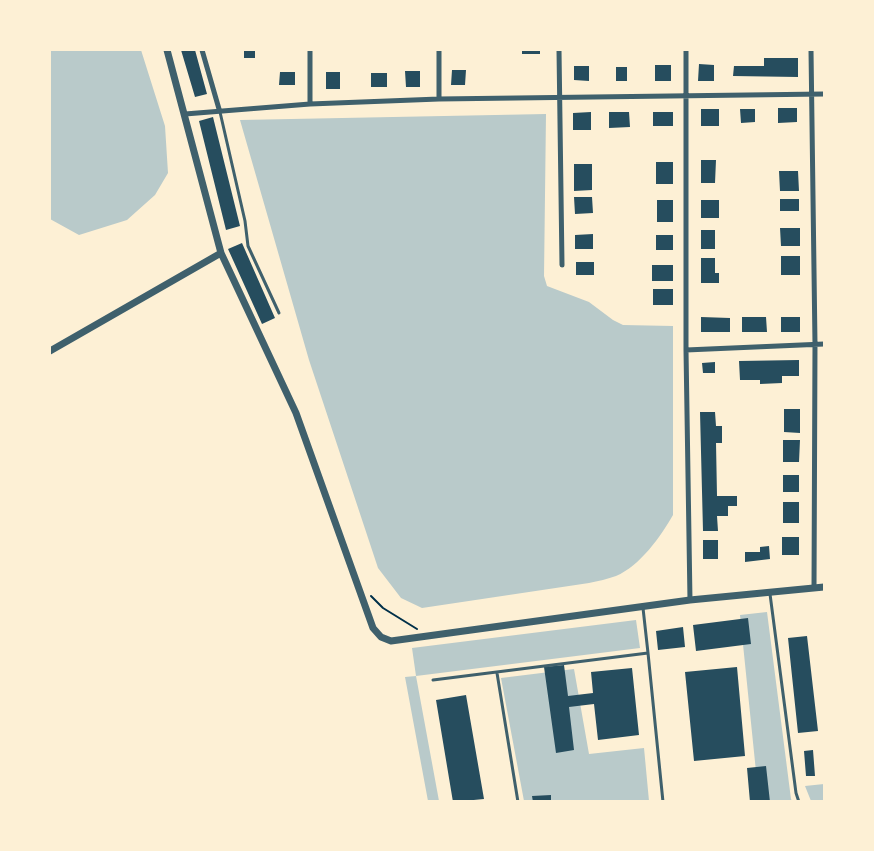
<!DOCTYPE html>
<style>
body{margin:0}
#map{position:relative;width:874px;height:851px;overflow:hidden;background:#fdf0d5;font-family:Georgia,serif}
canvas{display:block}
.frame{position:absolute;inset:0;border:51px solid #fdf0d5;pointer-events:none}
</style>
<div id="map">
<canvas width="874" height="851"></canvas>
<div class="frame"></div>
</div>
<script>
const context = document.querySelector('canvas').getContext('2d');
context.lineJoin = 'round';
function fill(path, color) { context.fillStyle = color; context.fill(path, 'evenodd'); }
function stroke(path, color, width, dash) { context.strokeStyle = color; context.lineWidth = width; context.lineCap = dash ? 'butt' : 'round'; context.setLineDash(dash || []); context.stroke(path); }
const green = new Path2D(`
 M50 50H141L165 126 168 173 155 195 127 220 79 235 50 219Z
 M546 114 544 276 547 286 589 302 613 320 623 325 673 326V515C661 536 640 566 616 576 608 579 598 581 589 583L422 608 401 598 378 568 309 360 240 120Z
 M767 612 791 799 792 801H759L740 615Z
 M636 620 640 648 416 676 439 801H428L405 677 416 676 412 648Z
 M574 669 589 754 644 748 649 801H524L501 678Z
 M824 784V801H811L805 786Z`);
const building = new Path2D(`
 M181 50H195L207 94 195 97Z
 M244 50H255V58H244Z
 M522 50H540V54H522Z
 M764 58H798V77L733 76 734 66H764Z
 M699 64 714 65V81H698Z
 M655 65H671V81H655Z
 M574 66H589V81L574 80Z
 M616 67H627V81H616Z
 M452 70H466L465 85H451Z
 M405 71H420V87H406Z
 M280 72H295V85H279Z
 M326 72H340V89H326Z
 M371 73H387V87H371Z
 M778 108H797V122L778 123Z
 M701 109H719V126H701Z
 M740 109H755V122L741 123Z
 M591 112V130H573V113Z
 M609 112H629L630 127 609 128Z
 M653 112H673V126H653Z
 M213 117 240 226 226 230 199 121Z
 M701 160H716L715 183H701Z
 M656 162H673V184H656Z
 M574 164H592V190L574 191Z
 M779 171H798L799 191H780Z
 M574 197H592L593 213 575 214Z
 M780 199H799V211H780Z
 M657 200H673V222H657Z
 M701 200H719V218H701Z
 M780 228H800V246H781Z
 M701 230H715V249H701Z
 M593 234V249H575V235Z
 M656 235H673V250H656Z
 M242 243 275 318 262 324 228 249Z
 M781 256H800V275H781Z
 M701 258H715V273H719V283H701Z
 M576 262H594V275H576Z
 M652 265H673V281H652Z
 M653 289H673V305H653Z
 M701 317 730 318V332H701Z
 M742 317H766L767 332H742Z
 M781 317H800V332H781Z
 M799 360V376H782V383L760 384V380H740L739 361Z
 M715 362V373H703L702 363Z
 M784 409H800V433L784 432Z
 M700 412H715L716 426H722V443H716L717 496H737V506H728V516H717L718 531H703Z
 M783 440H800L799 462H783Z
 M783 475H799V492H783Z
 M783 502H799V523H783Z
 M782 537H799V555H782Z
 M703 540H718V559H703Z
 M769 546 770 559 745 562V552H760V547Z
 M748 618 751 644 696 651 693 625Z
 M683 627 685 647 658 650 656 631Z
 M807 636 818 731 798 733 788 638Z
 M564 665 568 696 593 693 591 672 632 668 639 735 598 740 594 704 569 707 574 750 556 753 544 667Z
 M737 667 745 756 694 761 685 672Z
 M466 695 484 799 453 802 436 700Z
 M813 750 815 776H806L804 751Z
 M766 766 770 802H750L747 768Z
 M551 795V802H533L532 796Z`);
const path = new Path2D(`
 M371 596 383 608 417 629`);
const service = new Path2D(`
 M220 112 245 221 248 246 279 313
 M770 594 796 793 799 802
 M648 653 663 802
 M497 673 518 802
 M433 680 648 653 643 608`);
const minor = new Path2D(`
 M202 50 219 109
 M310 50V104
 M559 50 562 265
 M686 50V350L690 600
 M811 50 815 344 814 588
 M439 99V50
 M185 114 310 104 439 99 824 94
 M686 350 824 344`);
const tertiary = new Path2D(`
 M167 50 221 253 296 413 373 628 381 637 391 641 690 600 824 587
 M50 351 221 253`);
fill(green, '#b9caca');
fill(building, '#264d5e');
stroke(path, '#003049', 2);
stroke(service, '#3f606c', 3);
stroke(minor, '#3f606c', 5);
stroke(tertiary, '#3f606c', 7);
</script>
